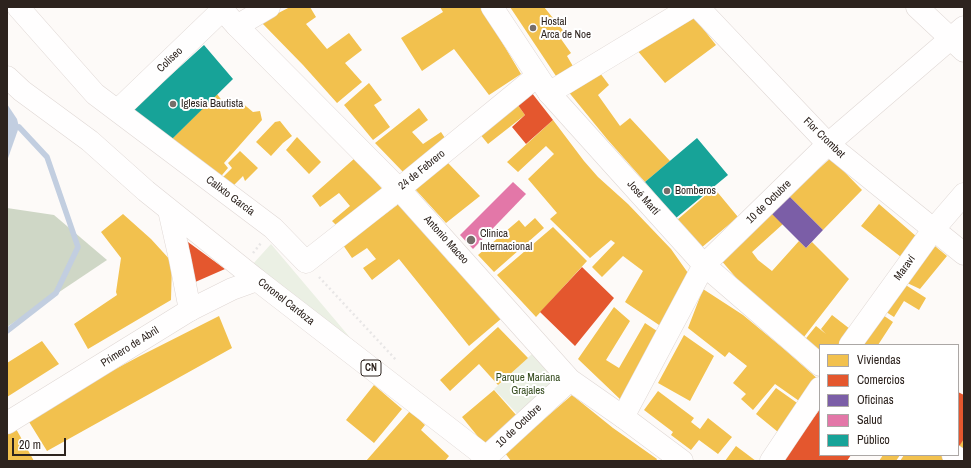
<!DOCTYPE html>
<meta charset="utf-8">
<style>
body{margin:0}
#map{position:relative;width:971px;height:468px;overflow:hidden;background:#fdfaf8;font-family:"Archivo Narrow",sans-serif}
canvas{display:block}
.frame{position:absolute;inset:0;border:8px solid #2d231e;pointer-events:none}
.legend{position:absolute;left:819px;top:344px;width:140px;height:112px;box-sizing:border-box;background:#fff;border:1px solid #aba7a5;margin:0;padding:5px 7px;list-style:none;font-size:12px;color:#2d231e}
.legend li{display:flex;align-items:center;gap:8px;height:20px}
.legend b{width:20px;border:1px solid #aba7a5}
.scale{position:absolute;left:12px;top:438px;width:54px;height:18px;box-sizing:border-box;border:2px solid #2d231e;border-top:0;padding-left:5px;font-size:12px;line-height:14px;white-space:nowrap;color:#2d231e;-webkit-text-stroke:3px #fff;paint-order:stroke}
</style>
<div id="map">
<canvas width="971" height="468"></canvas>
<div class="frame"></div>
<ul class="legend">
<li><b style="height:11px;background:#f2c14e"></b>Viviendas</li>
<li><b style="height:11px;background:#e4572e"></b>Comercios</li>
<li><b style="height:11px;background:#7b5ea7"></b>Oficinas</li>
<li><b style="height:11px;background:#e377a8"></b>Salud</li>
<li><b style="height:11px;background:#17a398"></b>Público</li>
</ul>
<div class="scale">20 m</div>
</div>
<script>
const context = document.querySelector('canvas').getContext('2d');
context.lineJoin = 'round';
function fill(path, color) { context.fillStyle = color; context.fill(path, 'evenodd'); }
function stroke(path, color, width, dash) { context.strokeStyle = color; context.lineWidth = width; context.lineCap = dash ? 'butt' : 'round'; context.setLineDash(dash || []); context.stroke(path); }
function drawText(font, color, halo, rows, align = 'center') {
  context.font = font + ' "Archivo Narrow",sans-serif'; context.lineWidth = 4; context.setLineDash([]); context.textBaseline = 'middle'; context.strokeStyle = halo; context.fillStyle = color; for (const [text, x, y, turn = 0] of rows) {
    context.save(); context.translate(x, y); context.rotate((+turn || 0) * Math.PI / 180); context.textAlign = isNaN(turn) ? turn : align; if (halo) context.strokeText(text, 0, 0); context.fillText(text, 0, 0); context.restore();
  }
}
const green = new Path2D(`
 M271 244 358 347 252 265Z
 M533 353 555 377 556 385 520 417 494 389Z`);
const forest = new Path2D(`
 M7 208 54 215 107 260 7 327Z`);
const water = new Path2D(`
 M7 104 17 119 19 127 7 161Z`);
const homes = new Path2D(`
 M290 7H310L316 17 306 24 327 49 349 33 362 50 345 63 362 82 337 103 303 65 261 22Z
 M440 7H481L521 74 489 95 454 49 422 71 401 38 443 12Z
 M510 7H544L566 34 561 39 571 53 567 56 574 68 558 79Z
 M693 16 716 45 665 83 636 49Z
 M597 69 609 85 598 95 620 126 630 118 670 161 645 182 607 139 567 90Z
 M369 83 382 100 374 105 390 127 373 140 344 105Z
 M217 94 229 110 241 102 253 112 260 111 262 120 224 163 228 168 217 181 167 144Z
 M515 101 525 115 488 144 479 133Z
 M419 108 428 120 412 132 423 144 441 132 447 141 406 175 375 143Z
 M553 120 584 161 598 177 628 204 671 249 688 273 662 327 625 302 643 271 623 256 602 277 592 267 615 243 611 240 590 258 550 219 557 213 528 179 554 154 546 146 518 172 507 162Z
 M280 121 292 136 283 143 271 156 256 142 275 122Z
 M297 137 321 162 309 174 286 150Z
 M240 151 258 168 245 181 243 176 233 186 221 179 232 168 228 163Z
 M355 158 384 191 340 229 332 221 350 206 339 193 320 207 312 196Z
 M831 158 862 190 823 230 788 195Z
 M448 163 480 196 446 223 415 189Z
 M714 188 738 217 701 248 677 220Z
 M400 203 449 262 471 283 502 318 469 346 399 259 372 280 363 268 376 259 367 248 352 258 343 245Z
 M879 204 917 237 901 257 861 226Z
 M769 211 783 224 752 252 758 260 772 271 799 241 806 248 812 242 849 279 800 342 738 280 720 259Z
 M123 214 151 239 172 262 171 300 88 349 74 324 117 295 116 292 121 258 101 232Z
 M535 218 544 228 494 272 478 255 519 220 525 227Z
 M553 227 587 261 536 317 497 275Z
 M930 242 947 256 920 289 905 282Z
 M901 282 926 298 919 310 904 301 894 317 883 310Z
 M703 289 743 315 784 349 819 380 802 403 775 384 753 410 741 399 746 394 733 383 747 366 729 352 725 357 688 328Z
 M614 307 630 321 606 360 619 368 645 323 660 333 623 402 578 359Z
 M880 313 893 322 878 345H859Z
 M832 315 850 329 839 345H820V355L803 342 816 326 826 334 821 329Z
 M219 316 232 348 47 451 26 417 138 357Z
 M498 327 528 358 498 385 479 364 450 391 440 380Z
 M684 335 714 356 690 401 658 383Z
 M42 341 59 364 7 397V363Z
 M374 385 402 409 374 443 346 420Z
 M776 388 800 405 778 432 756 414Z
 M494 390 517 416 484 444 462 417Z
 M658 391 694 418 691 422 700 429 708 418 732 437 718 454 699 440 691 450 671 435 673 432 644 410Z
 M572 395 613 428 657 459 656 461H511L505 453Z
 M410 411 425 425 421 430 449 456 445 461H366Z
 M15 427 34 461H7V432Z
 M964 439V450L958 447Z
 M736 446 756 461H725Z
 M883 455H900L896 461H879Z
 M904 455H940L949 461H900Z`);
const shops = new Path2D(`
 M528 88 553 120 526 144 512 127 525 115 515 101Z
 M188 242 225 269 193 283Z
 M582 267 614 298 575 346 540 312Z
 M958 392 964 395V439L958 448Z
 M820 409V455H851L847 461H782Z`);
const offices = new Path2D(`
 M788 195 823 230 806 248 769 211Z`);
const health = new Path2D(`
 M513 182 526 194 473 249 460 235Z`);
const public = new Path2D(`
 M204 45 233 79 167 144 128 114Z
 M697 138 728 175 676 218 645 182Z`);
const stream = new Path2D(`
 M7 331 56 293 78 247 47 157 19 127`);
const path = new Path2D(`
 M253 253 261 243
 M319 277 397 361`);
const minor = new Path2D(`
 M18 7 95 94 273 228 306 262 399 189 537 76
 M698 7 828 144 964 254
 M917 7 964 51
 M237 26 269 7
 M7 77 22 91 90 141 146 191 257 280
 M549 93 691 7
 M118 110 222 10
 M169 210 180 259 190 310
 M704 265 828 144 964 27
 M850 345 933 230 964 194
 M623 417 682 461
 M771 461 820 388`);
const major = new Path2D(`
 M220 7 237 26 399 189 570 380 623 417 704 265
 M492 7 549 93 704 265 820 365
 M7 423 190 310 232 289 257 280 486 457 489 461
 M953 455 962 461
 M482 461 570 380`);
const markers = [
 [533,28,4,"#766e6a"],
 [173,104,4,"#766e6a"],
 [667,191,4,"#766e6a"],
 [471,240,5,"#766e6a"]
];
const shields = [
 [371,368,20]
];
const shieldNames = [
 ["CN",371,368]
];
const poiNames = [
 ["Hostal",541,22],
 ["Arca de Noe",541,35],
 ["Iglesia Bautista",181,104],
 ["Bomberos",675,191],
 ["Clinica",480,234],
 ["Internacional",480,247]
];
const streetNames = [
 ["Coliseo",170,60,-44],
 ["Flor Crombet",824,138,44],
 ["24 de Febrero",422,170,-39],
 ["Calixto García",230,196,37],
 ["José Martí",643,198,48],
 ["10 de Octubre",769,202,-44],
 ["Antonio Maceo",446,240,48],
 ["Maraví",905,268,-54],
 ["Coronel Cardoza",286,302,38],
 ["Primero de Abril",130,347,-32],
 ["10 de Octubre",519,426,-43]
];
const parkNames = [
 ["Parque Mariana",528,378],
 ["Grajales",528,391]
];
fill(green, '#ebf0e4');
fill(forest, '#cfd7c6');
fill(water, '#c2cee0');
fill(homes, '#f2c14e');
fill(shops, '#e4572e');
fill(offices, '#7b5ea7');
fill(health, '#e377a8');
fill(public, '#17a398');
stroke(stream, '#c2cee0', 5.5);
stroke(minor, '#dfd7d4', 23);
stroke(major, '#dfd7d4', 23);
stroke(path, '#e8e6e6', 2.5, [2, 3]);
stroke(minor, '#fffefe', 22);
stroke(major, '#fffefe', 22);
for (const [x, y, r, color] of markers) { const dot = new Path2D(); dot.arc(x, y, r, 0, 2 * Math.PI); context.fillStyle = color; context.fill(dot); stroke(dot, '#fff', 1.5); }
for (const [x, y, w] of shields) { const box = new Path2D(); box.roundRect(x - w / 2, y - 8, w, 16, 3); context.fillStyle = '#fff'; context.fill(box); stroke(box, '#2d231e', 1); }
drawText('bold 10px', '#2d231e', null, shieldNames);
drawText('11px', '#2d231e', '#fff', poiNames, 'left');
drawText('11px', '#2d231e', '#fff', streetNames);
drawText('11px', '#364c1f', '#fff', parkNames);
</script>
